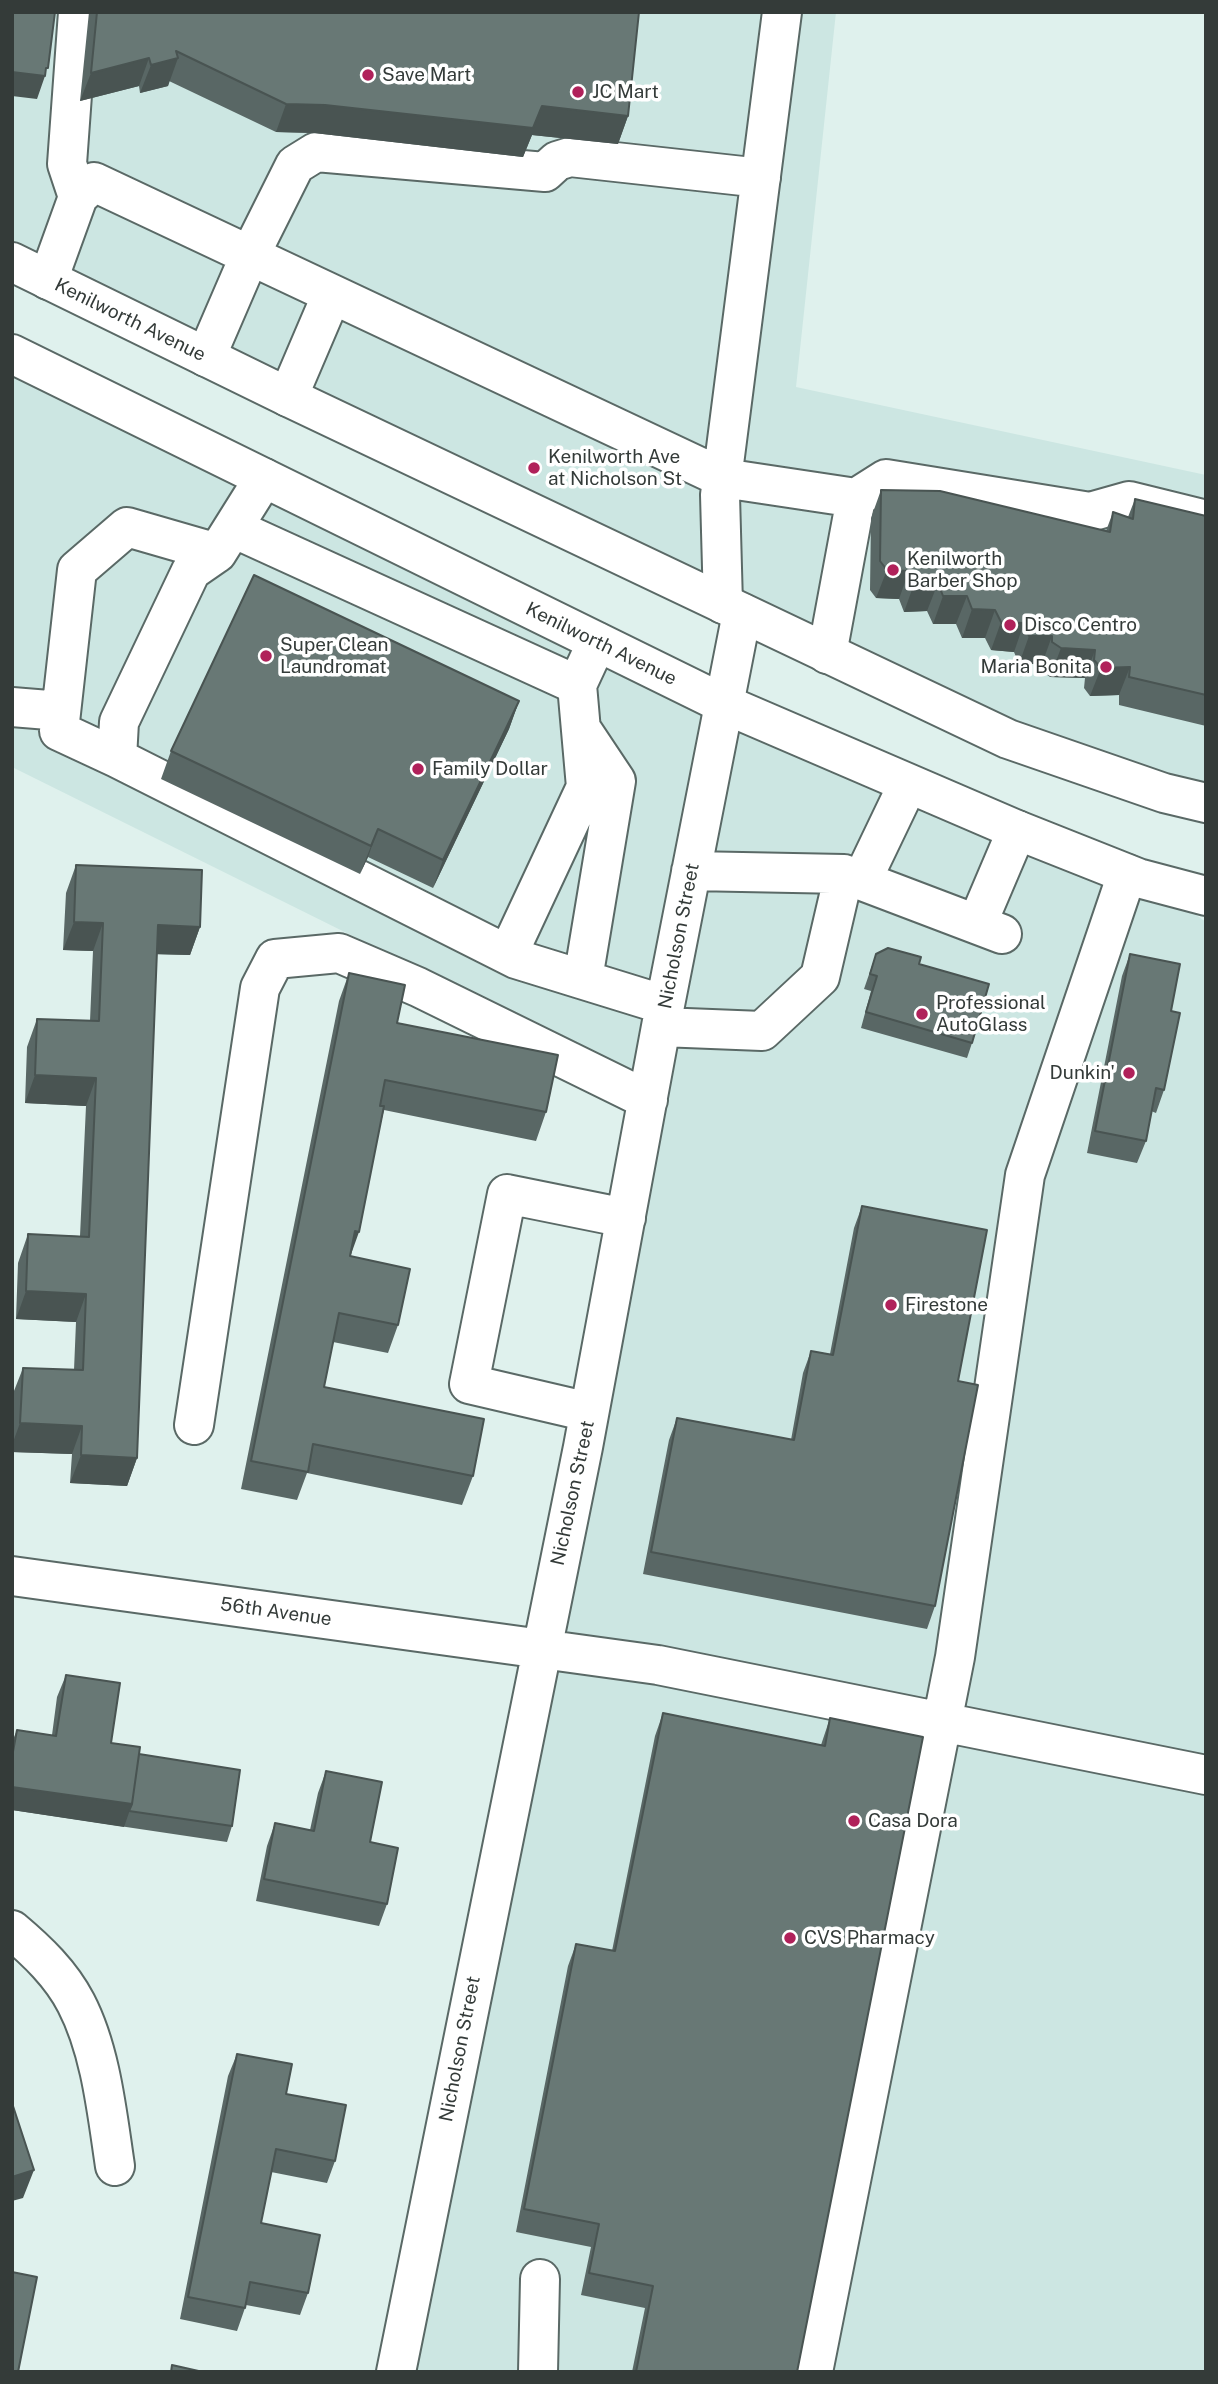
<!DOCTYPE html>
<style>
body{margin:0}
#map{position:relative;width:1218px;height:2384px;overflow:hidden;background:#dff1ed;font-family:"Public Sans",sans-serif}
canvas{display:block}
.frame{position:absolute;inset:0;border:14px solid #343b39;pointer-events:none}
</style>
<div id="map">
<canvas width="1218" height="2384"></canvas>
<div class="frame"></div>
</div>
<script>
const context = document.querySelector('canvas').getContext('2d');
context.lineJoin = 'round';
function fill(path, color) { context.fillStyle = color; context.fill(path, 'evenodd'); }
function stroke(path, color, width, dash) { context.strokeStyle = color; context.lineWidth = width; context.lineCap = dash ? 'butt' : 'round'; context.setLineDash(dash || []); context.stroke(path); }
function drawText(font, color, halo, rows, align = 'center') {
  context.font = font + ' "Public Sans",sans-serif'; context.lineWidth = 7; context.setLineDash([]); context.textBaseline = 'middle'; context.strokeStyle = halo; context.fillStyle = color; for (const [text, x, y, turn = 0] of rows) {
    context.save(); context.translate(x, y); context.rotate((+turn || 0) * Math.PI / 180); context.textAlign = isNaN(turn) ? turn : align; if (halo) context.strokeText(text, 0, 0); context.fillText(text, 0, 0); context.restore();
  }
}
const built = new Path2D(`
 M12 12H836L796 387 1206 475V803L1164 793 12 262Z
 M12 354 1185 907 1206 922V2372H396L651 1084 12 767Z`);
const minor = new Path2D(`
 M78 197 94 182 723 478 856 498
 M48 280 78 197 67 164 78 12
 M206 357 250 255 295 165 316 152 545 172 557 161 570 157 761 178
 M288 397 332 294
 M264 478 217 553 191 571 119 722 117 758 516 959 665 1005
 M233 528 577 685
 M723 604 720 495 782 12
 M827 654 856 498 886 479 1090 512 1129 501 1206 520
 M12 707 61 711
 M117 758 59 731 77 570 127 527 217 553
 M691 871 844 874 1002 934
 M862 880 908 784
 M977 924 1017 830
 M508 954 586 787 577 685 597 642
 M583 979 616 781 584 733
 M661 1027 762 1031 820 977 844 874
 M589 1412 469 1384 507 1194 626 1218
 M194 1425 260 988 275 959 339 953 418 987 648 1100
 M12 1576 658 1665 1206 1775
 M12 1930C37 1951 61 1974 76 2003 101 2051 107 2113 115 2166
 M396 2372 583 1447 665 1005 742 613
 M538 2372 540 2279
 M813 2372 955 1657 1025 1175 1127 874`);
const major = new Path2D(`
 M12 262 288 397 1008 739 1164 793 1206 803
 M12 354 724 704 1017 830 1138 878 1206 896`);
const wall = new Path2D(`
 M89 12H639L628 116 618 144 532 135 523 157 314 133 276 132 169 81 168 86 140 93 139 86 80 101Z
 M881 490 1106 531 1113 512 1128 517 1135 499 1206 516V726L1119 705V695L1090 696 1084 688 1085 678 1050 677 1042 671V664H1019L1014 652 991 650 985 638H962L956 624H933L927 611 904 612 899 599 876 598 870 590 871 518Z
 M519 701 509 729 433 888 368 857 360 874 161 779 171 751Z
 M76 865 200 927 190 955 157 954 137 1458 127 1486 70 1483 72 1454 12 1452V1396L23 1368 74 1370 76 1322 16 1319 18 1263 28 1234 80 1236 86 1106 25 1103 27 1047 37 1019 90 1021 93 951 63 950 66 893Z
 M876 954 919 964 972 1043 967 1058 861 1028 871 991 864 989Z
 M1130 954 1171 1011 1164 1090 1156 1113 1151 1111 1146 1141 1137 1163 1087 1153 1122 976Z
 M349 973 397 1023 546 1112 536 1141 384 1110 350 1255 398 1325 388 1353 333 1342 324 1387 473 1476 462 1505 307 1473 297 1500 241 1489 339 1001Z
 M862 1206 958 1381 935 1606 927 1629 643 1574 669 1440 677 1418 791 1440 803 1373 811 1351 830 1354 854 1228Z
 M66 1675 111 1743 139 1754 232 1826 227 1842 12 1810V1742L17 1730 52 1735 57 1697Z
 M663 1713 821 1745 830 1718 797 2372H632L645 2308 581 2295 591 2247 516 2232 568 1966 576 1944 612 1951 655 1736Z
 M326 1771 370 1842 387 1904 379 1926 256 1901 267 1846 275 1823 310 1830 318 1793Z
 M237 2054 286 2094 335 2161 327 2183 271 2172 261 2223 308 2293 300 2315 246 2305 237 2331 180 2319 228 2076Z`);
const shadedWall = new Path2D(`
 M149 58 139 86 80 101 91 73Z
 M178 58 168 86 140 93 151 65Z
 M12 72 45 76 37 99 12 96Z
 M286 104 542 106 628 116 618 144 532 135 523 157 314 133 276 132Z
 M887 570 909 571 899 599 876 598Z
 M938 583 927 611 904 612 914 584Z
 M943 596H967L956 624H933Z
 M972 609 995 610 985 638H962Z
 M1001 622 1024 623 1014 652 991 650Z
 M1029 636H1052L1042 664H1019Z
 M1061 648 1095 650 1085 678 1050 677Z
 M1130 667 1119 695 1090 696 1101 668Z
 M519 701 509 729 433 888 443 860Z
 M378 829 368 857 360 874 371 846Z
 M74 922 103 923 93 951 63 950Z
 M158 925 200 927 190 955 148 954Z
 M35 1075 96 1078 86 1106 25 1103Z
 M355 1231 359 1232 349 1260Z
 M26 1291 86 1294 76 1322 16 1319Z
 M20 1423 82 1426 72 1454 12 1452V1445Z
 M81 1455 137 1458 127 1486 70 1483Z
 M12 1787 132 1804 124 1827 12 1810Z
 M34 2170 23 2198 12 2201V2177Z`);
const building = new Path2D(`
 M12 12H55L48 68H46L45 76 12 72Z
 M97 12H639L628 116 542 106 533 128 325 105 286 104 176 51 178 58 151 65 149 58 91 73Z
 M881 490 940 491 1110 532 1113 512 1133 519 1135 499 1206 516V695L1129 677 1130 667 1101 668 1094 660 1095 650 1061 648 1052 642V636H1029L1024 623 1001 622 995 610 972 609 967 596H943L938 583 914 584 909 571 887 570 880 561Z
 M254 575 519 701 443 860 378 829 371 846 171 751Z
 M76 865 202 870 200 927 158 925 137 1458 81 1455 82 1426 20 1423 23 1368 83 1370 86 1294 26 1291 28 1234 89 1237 96 1078 35 1075 37 1019 99 1021 103 923 74 922Z
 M888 948 921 957 919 964 989 984 972 1043 866 1012 877 976 870 974 876 954Z
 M1130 954 1180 964 1171 1011 1180 1013 1164 1090 1156 1088 1146 1141 1095 1131Z
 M349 973 405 985 397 1023 558 1055 546 1112 385 1080 380 1106H384L359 1232 355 1231 350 1256 410 1269 398 1325 339 1313 324 1387 484 1419 473 1476 313 1444 308 1472 251 1461Z
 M862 1206 987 1230 958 1381 978 1385 935 1606 651 1552 677 1418 794 1440 811 1351 833 1355Z
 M66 1675 120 1683 111 1743 140 1747 132 1804 12 1787V1757L17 1730 56 1736Z
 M663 1713 825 1746 830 1718 923 1737 797 2372H636L653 2286 589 2273 599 2224 524 2209 576 1944 615 1951Z
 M139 1754 240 1770 232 1826 129 1811 132 1804Z
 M326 1771 382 1782 370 1842 398 1848 387 1904 264 1879 275 1823 314 1831Z
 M237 2054 292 2064 286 2094 346 2105 335 2161 276 2149 261 2223 320 2235 308 2293 250 2282 245 2308 188 2297Z
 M12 2103 34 2170 12 2177Z
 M12 2272 37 2277 18 2372H12Z
 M172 2365 203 2372H171Z`);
const markers = [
 [368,75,7,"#b0215a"],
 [578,92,7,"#b0215a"],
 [534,468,7,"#b0215a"],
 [893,570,7,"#b0215a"],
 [1010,625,7,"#b0215a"],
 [266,656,7,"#b0215a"],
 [1106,667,7,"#b0215a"],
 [418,769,7,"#b0215a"],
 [922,1014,7,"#b0215a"],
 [1129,1073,7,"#b0215a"],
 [891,1305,7,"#b0215a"],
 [854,1821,7,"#b0215a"],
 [790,1938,7,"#b0215a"]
];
const poiNames = [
 ["Save Mart",382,75],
 ["JC Mart",592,92],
 ["Kenilworth Ave",548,457],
 ["at Nicholson St",548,479],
 ["Kenilworth",907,559],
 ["Barber Shop",907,581],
 ["Disco Centro",1024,625],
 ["Super Clean",280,645],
 ["Laundromat",280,667],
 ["Maria Bonita",1092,667,"right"],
 ["Family Dollar",432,769],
 ["Professional",936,1003],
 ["AutoGlass",936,1025],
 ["Dunkin'",1115,1073,"right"],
 ["Firestone",905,1305],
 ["Casa Dora",868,1821],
 ["CVS Pharmacy",804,1938]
];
const streetNames = [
 ["Kenilworth Avenue",130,320,26],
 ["Kenilworth Avenue",601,644,26],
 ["Nicholson Street",679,936,-79],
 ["Nicholson Street",573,1493,-78],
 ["56th Avenue",276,1612,8],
 ["Nicholson Street",460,2049,-79]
];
fill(built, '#cce6e2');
stroke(minor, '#5a6966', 42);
stroke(major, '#5a6966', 42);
stroke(minor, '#fff', 38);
stroke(major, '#fff', 38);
fill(wall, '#596765');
fill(shadedWall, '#495452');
fill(building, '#687875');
stroke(building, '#495452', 2);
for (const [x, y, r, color] of markers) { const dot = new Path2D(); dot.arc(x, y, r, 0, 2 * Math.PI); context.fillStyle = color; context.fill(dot); stroke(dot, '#fff', 2.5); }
drawText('19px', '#343b39', '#fff', poiNames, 'left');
drawText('19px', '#343b39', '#fff', streetNames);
</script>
